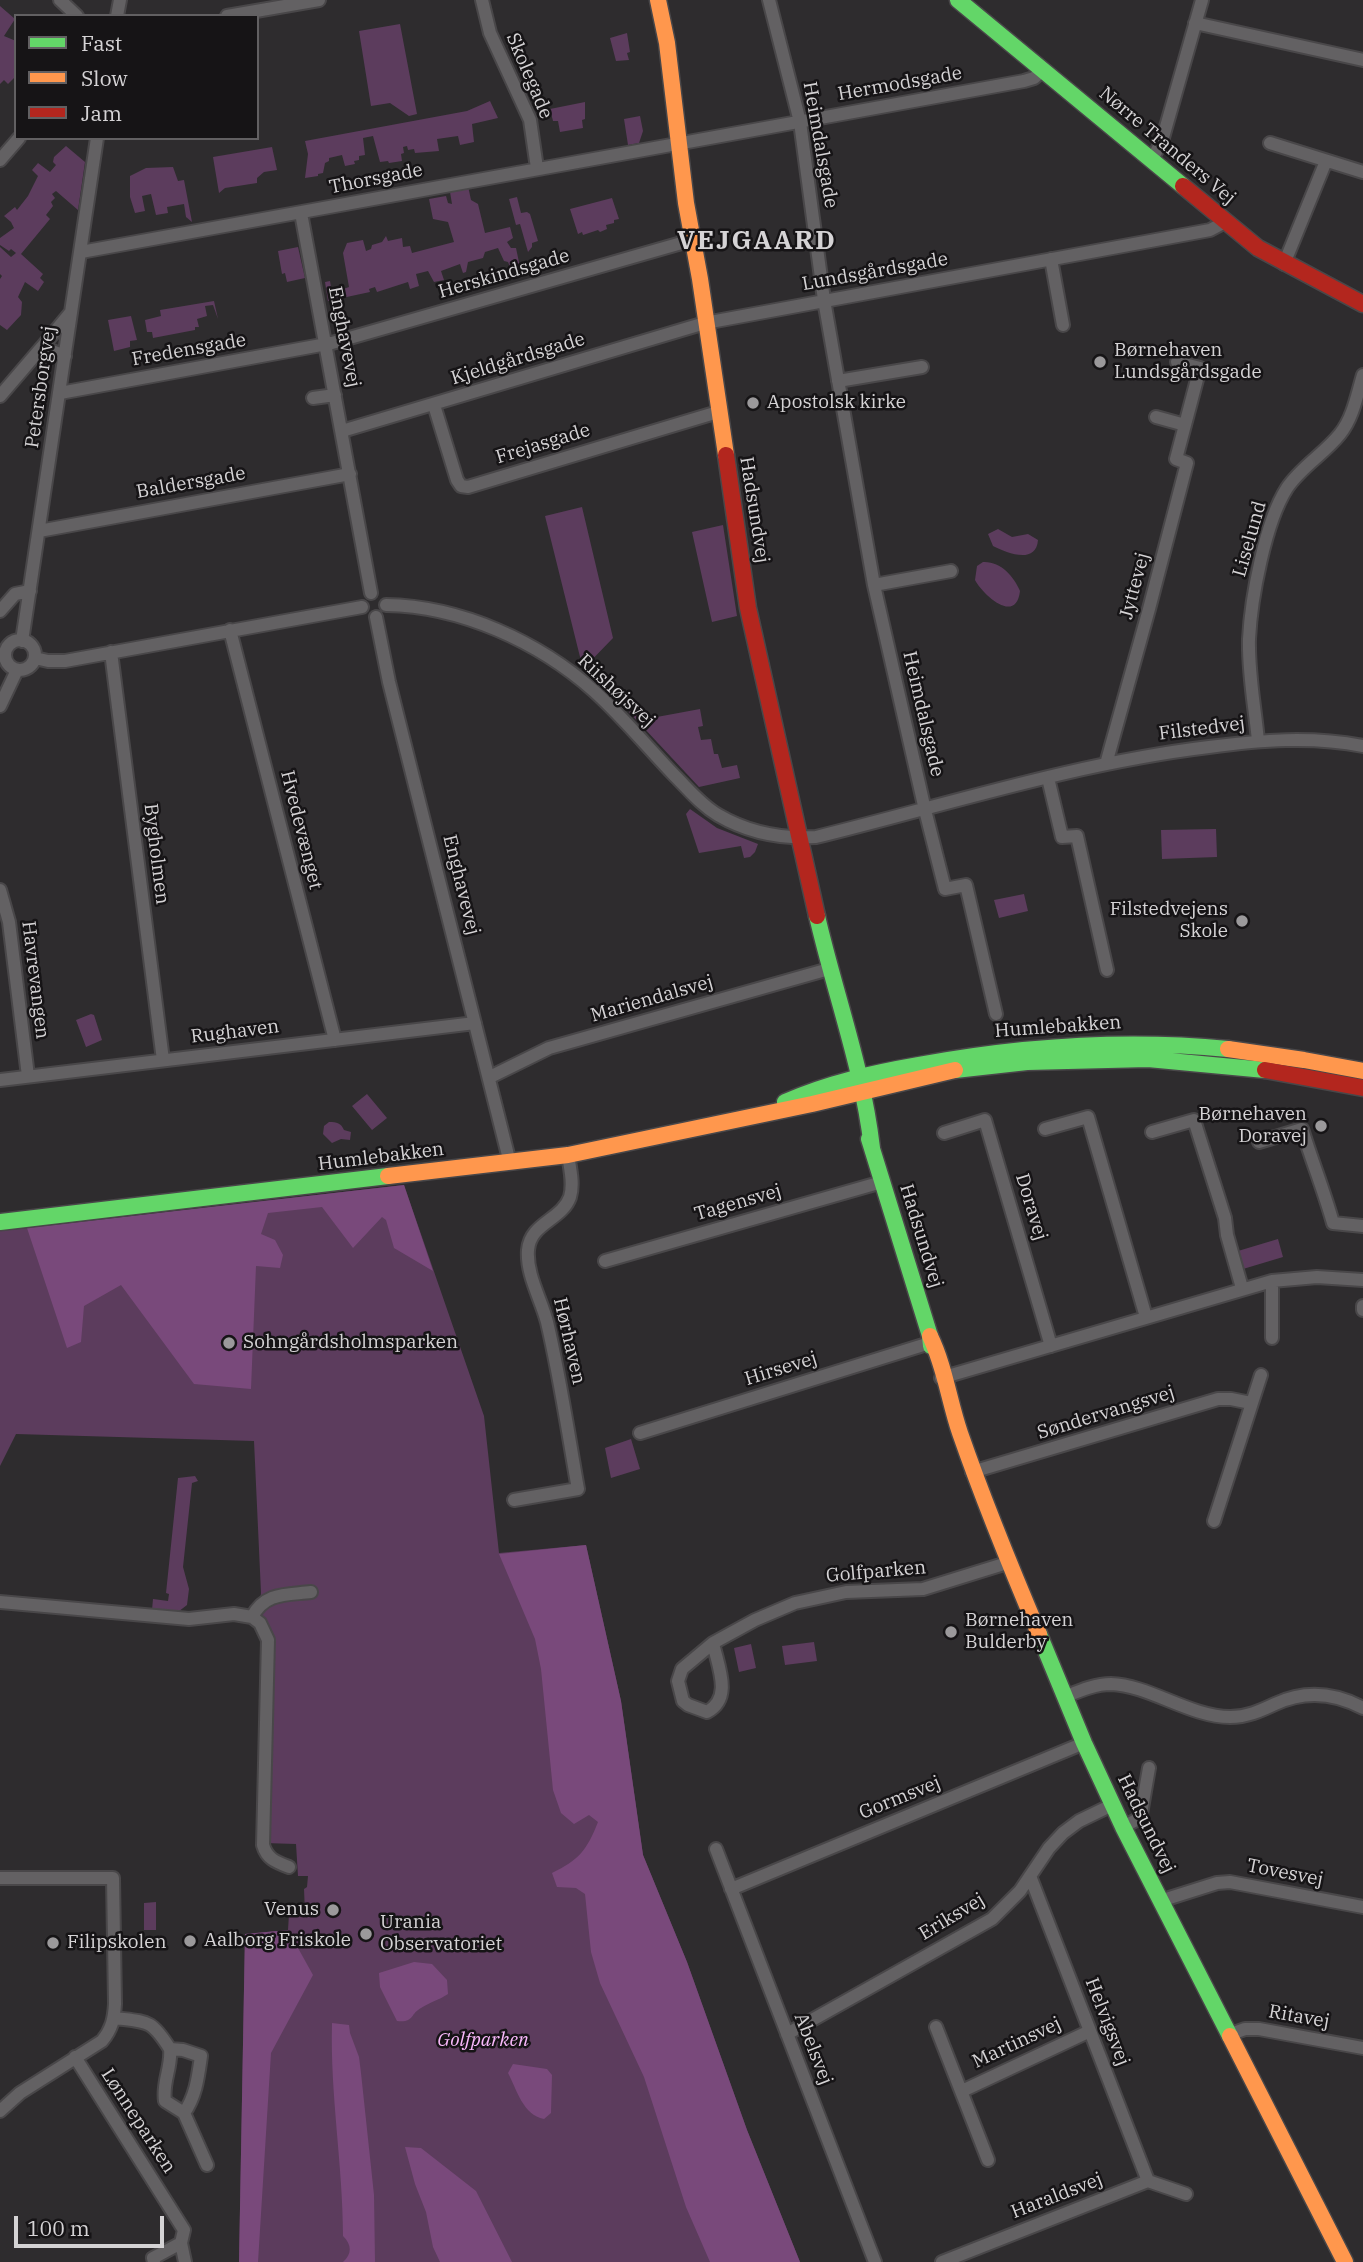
<!DOCTYPE html>
<meta charset="utf-8">
<style>
body{margin:0}
#map{position:relative;width:1363px;height:2262px;overflow:hidden;background:#2e2c2e;font-family:"IBM Plex Serif",serif}
canvas{display:block}
.legend{position:absolute;left:14px;top:14px;width:245px;height:126px;box-sizing:border-box;background:#161416;border:2px solid #626062;margin:0;padding:9px 12px;list-style:none;font-size:21px;color:#d5d3d5}
.legend li{display:flex;align-items:center;gap:14px;height:35px}
.legend b{width:35px;border:2px solid #626062}
.scale{position:absolute;left:14px;top:2216px;width:150px;height:32px;box-sizing:border-box;border:4px solid #d5d3d5;border-top:0;padding-left:9px;font-size:21px;line-height:24px;white-space:nowrap;color:#d5d3d5;-webkit-text-stroke:5px #161416;paint-order:stroke}
</style>
<div id="map">
<canvas width="1363" height="2262"></canvas>
<ul class="legend">
<li><b style="height:9px;background:#63d668"></b>Fast</li>
<li><b style="height:9px;background:#ff974d"></b>Slow</li>
<li><b style="height:9px;background:#b3261e"></b>Jam</li>
</ul>
<div class="scale">100 m</div>
</div>
<script>
const context = document.querySelector('canvas').getContext('2d');
context.lineJoin = 'round';
function fill(path, color) { context.fillStyle = color; context.fill(path, 'evenodd'); }
function stroke(path, color, width, dash) { context.strokeStyle = color; context.lineWidth = width; context.lineCap = dash ? 'butt' : 'round'; context.setLineDash(dash || []); context.stroke(path); }
function drawText(font, color, halo, rows, align = 'center') {
  context.font = font + ' "IBM Plex Serif",serif'; context.lineWidth = 5; context.setLineDash([]); context.textBaseline = 'middle'; context.strokeStyle = halo; context.fillStyle = color; for (const [text, x, y, turn = 0] of rows) {
    context.save(); context.translate(x, y); context.rotate((+turn || 0) * Math.PI / 180); context.textAlign = isNaN(turn) ? turn : align; if (halo) context.strokeText(text, 0, 0); context.fillText(text, 0, 0); context.restore();
  }
}
const green = new Path2D(`
 M0 6 15 19 4 36 16 41V76L8 84 4 80 0 84Z
 M400 24 417 114 409 116 390 103 371 106 359 31Z
 M627 33 630 52 627 53 629 60 616 61 610 38Z
 M490 101 498 118 472 124 474 142 460 145 458 136 437 139 439 151 415 153 414 149 408 150 407 146 403 147 404 153 401 154 402 161 389 163 388 161 380 162 373 136 363 138 365 155 359 156V160L354 161 355 164 345 166 342 155 329 158V161L325 163 323 173 318 174V176L305 178 308 154 305 141 467 111Z
 M585 102V119L582 120 583 128 560 132 558 121H553L550 109Z
 M640 116 643 131 639 143 628 145 624 119Z
 M66 146 85 162 78 210 56 191 52 194 55 198 51 202 53 206 46 215 50 219 21 254 43 274 40 278 44 282 38 291 25 282 18 297 22 302 21 315 7 330 0 325V279L2 276 0 274V247L11 257 16 253 11 249 9 251 0 245V238L14 228 11 222 4 216 15 207 17 210 28 196 38 176 32 170 38 163 50 172 56 165 53 162 54 157Z
 M272 147 277 170 264 172 257 178V183L225 188 219 193 213 157Z
 M173 167 178 181 184 180 192 222 186 217 184 204 167 207 168 213 156 215 151 194 142 196 145 211 135 213 130 197V176L146 168Z
 M468 186 471 200 478 204 485 233 510 227 513 238 507 242 511 248H516L520 267 511 269 508 262 504 261 498 248 485 252 483 258 468 262 466 272 463 273 460 264 441 271 444 280 434 282 428 271 416 274 419 286 410 289 408 282 377 292 375 287 369 289 370 292 328 301 325 282 330 281 332 293 349 287 343 253 347 243 363 240 366 251 371 249 372 245 382 242 386 236 388 241 402 238 403 247 410 246 412 253 454 242 448 222 433 219 429 199 446 196 448 203 452 204 450 192Z
 M517 197 521 213 527 212 530 214 538 241 532 243V247L528 252 520 224 516 225 509 199Z
 M612 198 619 219 614 220V223L606 225 607 229 600 232 598 230 583 235 582 232 578 234 570 209Z
 M298 247 305 278 287 282 285 273 282 274 278 251Z
 M214 301 218 319 213 305 205 306 207 316 197 319 199 327H195V330L153 338 152 332H147L145 320 161 316 160 310Z
 M131 316 137 340 130 341V347L114 351 108 320Z
 M582 507 613 638 583 669 545 516Z
 M723 525 737 616 712 622 692 532Z
 M998 529 1012 537 1028 534 1038 540C1036 565 1007 553 993 546L988 534Z
 M983 562C1000 561 1014 576 1020 591 1016 625 983 595 975 580L977 566Z
 M639 705 646 719 700 709 703 726 698 727 701 740 711 739 714 754H718L722 768 737 765 740 778 699 787 629 712Z
 M690 809 717 828 758 844 755 852 750 857 744 858 741 846 699 853 686 814Z
 M1216 829 1217 857 1162 859 1161 830Z
 M1024 894 1028 911 999 918 994 900Z
 M91 1014 94 1015 102 1040 86 1047 76 1020Z
 M367 1094 387 1118 372 1130 352 1106Z
 M329 1122C337 1122 341 1123 344 1130L351 1132 350 1140 341 1139 332 1143 323 1134 324 1126Z
 M404 1185 484 1416 499 1553 586 1545 621 1701 643 1855 687 1962 747 2130 800 2262H239L245 1934 288 1930 289 1914 305 1913 304 1889 307 1887 308 1876H298L296 1844 264 1843 268 1627 259 1611 261 1593 254 1441 16 1434 0 1466V1231Z
 M1278 1239 1283 1257 1243 1269 1238 1251Z
 M631 1439 640 1469 611 1478 605 1448Z
 M195 1476 198 1481 192 1483 183 1567 189 1589 187 1605 174 1615 156 1612 152 1610 153 1599 168 1601 169 1594 166 1593 178 1478Z
 M814 1642 817 1661 785 1665 782 1646Z
 M751 1644 756 1668 739 1672 734 1648Z
 M156 1902V1930H144V1903Z`);
const forest = new Path2D(`
 M404 1185 433 1271 394 1248 386 1220 382 1217 353 1248 322 1207 268 1213 261 1234 275 1240 283 1255 280 1268 256 1266 251 1389 194 1384 121 1285 84 1306 81 1342 67 1348 27 1228Z
 M586 1545 621 1701 643 1855 687 1962 747 2130 800 2262H710L686 2207 644 2077 600 1983 591 1952 585 1894 576 1888 557 1887 552 1873C579 1860 587 1850 598 1822L589 1815 574 1824 561 1813 553 1790 541 1669 535 1639 499 1554Z
 M288 1930 313 1975 271 2053 258 2262H239L245 1934Z
 M414 1962 432 1964 447 1980 448 1994C439 2000 430 2002 421 2008 410 2014 414 2023 397 2021L380 1987 379 1973Z
 M332 2023 349 2025 350 2033 359 2057 361 2073 374 2195 375 2262H343C352 2254 352 2245 343 2236 343 2165 330 2095 332 2023Z
 M513 2064 547 2069 552 2075 551 2113 544 2119C523 2115 517 2090 508 2073Z
 M405 2147 421 2148 476 2191 512 2262H440L433 2247 426 2212 415 2184Z`);
const street = new Path2D(`
 M60 0 77 16
 M482 0 490 33 530 120 537 168
 M769 0 800 122 824 300 874 585 925 810 945 889 966 885 996 1014
 M117 16 120 0
 M227 16 319 0
 M1195 23 1363 60
 M1270 143 1363 172
 M0 160 19 138
 M1151 161 1162 141 1202 0
 M301 213 371 593
 M81 252 1024 81 1034 78 1043 70
 M1051 259 1063 325
 M1284 264 1326 161
 M42 347 71 312
 M838 381 922 367
 M60 393 332 343 692 240
 M0 396 42 347 65 356
 M313 398 335 395
 M434 405 457 480 461 486 468 487 718 412
 M1156 417 1185 425
 M342 431 705 323 1210 230 1225 222
 M39 531 350 474
 M874 585 951 571
 M386 605C461 606 539 642 594 691 623 717 648 748 675 776 689 790 701 805 718 815 747 832 782 839 816 837 946 805 1076 763 1209 747 1261 740 1312 736 1363 746
 M0 611 15 594 30 591
 M376 617 389 682 510 1163
 M230 630 335 1040
 M5 655a15 15 0 1 1 30 0a15 15 0 1 1-30 0Z
 M22 641 97 138
 M111 652 163 1060
 M35 658 48 661H65L362 607
 M0 706 17 670
 M1258 741C1255 708 1248 673 1249 639 1251 599 1265 522 1287 488 1301 467 1324 454 1340 434 1353 418 1357 395 1363 375
 M1106 764 1149 609 1187 463 1176 459 1200 368 1177 362
 M1048 778 1062 837 1077 836 1107 970
 M0 890 9 922 28 1076
 M490 1077 549 1048 829 969
 M0 1080 475 1023
 M1045 1129 1088 1117 1146 1317
 M1152 1132 1194 1120 1225 1218 1227 1235 1242 1288
 M944 1133 985 1120 1051 1346
 M1259 1142 1302 1129C1312 1161 1324 1191 1333 1223L1363 1226
 M605 1261 882 1182
 M1363 1306V1310
 M1272 1338V1281
 M941 1378 1272 1281 1317 1277 1363 1280
 M640 1433 933 1342
 M972 1472 1218 1399H1231L1251 1403
 M514 1500 578 1489C568 1433 560 1377 547 1322 541 1299 526 1274 528 1250 530 1223 562 1220 570 1197 574 1184 570 1168 568 1155
 M1214 1521 1261 1375
 M0 1602 189 1619 234 1614 252 1617 260 1623 268 1640 263 1845C267 1859 276 1862 289 1867
 M252 1617C265 1592 286 1595 311 1592
 M713 1643 755 1620 795 1603 846 1592 923 1589 1007 1563
 M713 1643C718 1667 733 1698 707 1712L688 1705 683 1701 678 1681 682 1669Z
 M1064 1697C1079 1691 1095 1684 1111 1684 1149 1685 1190 1717 1230 1717 1247 1717 1260 1711 1275 1704 1305 1690 1335 1693 1363 1708
 M1123 1827 1138 1819 1141 1814 1149 1768
 M716 1849 875 2262
 M1030 1876 1148 2181
 M0 1878H113L115 2004C114 2019 112 2029 102 2041L20 2093 0 2111
 M731 1889 1084 1743
 M1160 1901 1217 1883 1230 1882 1363 1907
 M114 2018C148 2022 151 2019 170 2049L183 2050 201 2056C198 2077 196 2096 184 2113L165 2101C162 2082 172 2067 170 2049
 M936 2027 988 2160
 M787 2034 992 1919 1020 1891 1049 1848 1063 1833 1079 1821 1112 1805
 M1228 2035 1245 2029H1259L1363 2048
 M75 2057 184 2230 181 2243 185 2262
 M962 2091 1090 2031
 M184 2113 207 2165
 M154 2262 153 2258 181 2243
 M942 2262 1148 2181 1186 2194`);
const fast = new Path2D(`
 M958 0 1183 186
 M817 916C835 994 863 1069 872 1148
 M955 1070 1027 1062 1148 1059 1265 1070
 M785 1102C828 1083 873 1073 919 1065 1022 1046 1123 1039 1228 1049
 M869 1139 930 1336 931 1346
 M0 1222 388 1176
 M1039 1634 1084 1743 1123 1827 1230 2036`);
const slow = new Path2D(`
 M658 0 667 43 686 203 700 279 726 455
 M1228 1049 1304 1060 1363 1071
 M388 1176 568 1155 812 1104 955 1070
 M930 1336C945 1367 949 1401 960 1433 984 1502 1011 1568 1039 1634
 M1230 2036 1345 2262`);
const jam = new Path2D(`
 M1183 186 1258 248 1363 304
 M726 455 748 608 817 916
 M1265 1070 1363 1088`);
const markers = [
 [1100,362,7,"#9b999b"],
 [753,403,7,"#9b999b"],
 [1242,921,7,"#9b999b"],
 [1321,1126,7,"#9b999b"],
 [229,1343,7,"#9b999b"],
 [951,1632,7,"#9b999b"],
 [333,1910,7,"#9b999b"],
 [366,1934,7,"#9b999b"],
 [190,1941,7,"#9b999b"],
 [53,1943,7,"#9b999b"]
];
const streetNames = [
 ["Skolegade",529,76,67],
 ["Hermodsgade",900,84,-10],
 ["Heimdalsgade",820,145,80],
 ["Nørre Tranders Vej",1167,146,40],
 ["Thorsgade",376,179,-11],
 ["Lundsgårdsgade",875,272,-10],
 ["Herskindsgade",504,274,-16],
 ["Enghavevej",344,337,79],
 ["Fredensgade",189,350,-10],
 ["Kjeldgårdsgade",518,359,-17],
 ["Petersborgvej",41,387,-82],
 ["Frejasgade",543,444,-17],
 ["Baldersgade",191,483,-10],
 ["Hadsundvej",754,510,81],
 ["Liselund",1250,539,-74],
 ["Jyttevej",1135,586,-75],
 ["Riishøjsvej",616,691,43],
 ["Heimdalsgade",923,714,77],
 ["Filstedvej",1202,729,-7],
 ["Hvedevænget",301,830,76],
 ["Bygholmen",156,854,83],
 ["Enghavevej",461,885,76],
 ["Havrevangen",35,980,83],
 ["Mariendalsvej",652,999,-16],
 ["Humlebakken",1058,1027,-4],
 ["Rughaven",235,1032,-7],
 ["Humlebakken",381,1157,-7],
 ["Tagensvej",738,1203,-16],
 ["Doravej",1031,1207,73],
 ["Hadsundvej",921,1236,73],
 ["Hørhaven",569,1341,77],
 ["Hirsevej",781,1369,-17],
 ["Søndervangsvej",1106,1413,-17],
 ["Golfparken",876,1572,-5],
 ["Gormsvej",900,1798,-22],
 ["Hadsundvej",1146,1824,64],
 ["Tovesvej",1285,1873,11],
 ["Eriksvej",952,1917,-31],
 ["Ritavej",1299,2017,10],
 ["Helvigsvej",1107,2022,69],
 ["Martinsvej",1017,2043,-25],
 ["Abelsvej",813,2049,69],
 ["Lønneparken",138,2121,57],
 ["Haraldsvej",1057,2196,-21]
];
const poiNames = [
 ["Børnehaven",1114,351],
 ["Lundsgårdsgade",1114,373],
 ["Apostolsk kirke",767,403],
 ["Filstedvejens",1228,910,"right"],
 ["Skole",1228,932,"right"],
 ["Børnehaven",1307,1115,"right"],
 ["Doravej",1307,1137,"right"],
 ["Sohngårdsholmsparken",243,1343],
 ["Børnehaven",965,1621],
 ["Bulderby",965,1643],
 ["Venus",319,1910,"right"],
 ["Urania",380,1923],
 ["Observatoriet",380,1945],
 ["Aalborg Friskole",204,1941],
 ["Filipskolen",67,1943]
];
const parkNames = [
 ["Golfparken",483,2041]
];
const districtNames = [
 ["VEJGAARD",757,241]
];
fill(green, '#5c3c5d');
fill(forest, '#79497b');
stroke(street, '#494749', 16);
stroke(fast, '#494749', 19);
stroke(slow, '#494749', 19);
stroke(jam, '#494749', 19);
stroke(street, '#636163', 12);
stroke(fast, '#63d668', 16);
stroke(slow, '#ff974d', 16);
stroke(jam, '#b3261e', 16);
for (const [x, y, r, color] of markers) { const dot = new Path2D(); dot.arc(x, y, r, 0, 2 * Math.PI); context.fillStyle = color; context.fill(dot); stroke(dot, '#161416', 2.5); }
drawText('19px', '#d5d3d5', '#161416', streetNames);
drawText('19px', '#d5d3d5', '#161416', poiNames, 'left');
drawText('italic 19px', '#fab9fc', '#161416', parkNames);
context.letterSpacing = '2px';
drawText('bold 26px', '#d5d3d5', '#161416', districtNames);
context.letterSpacing = '0px';
</script>
